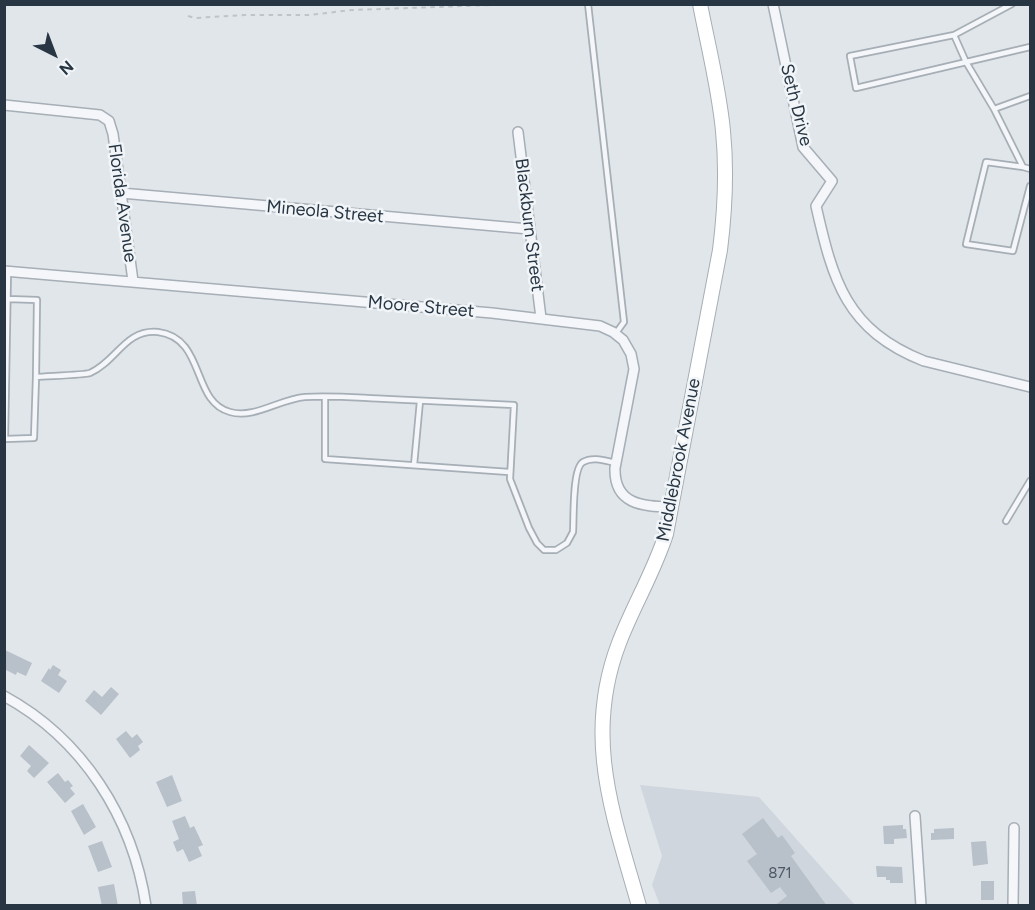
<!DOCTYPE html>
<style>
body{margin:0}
#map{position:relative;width:1035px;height:910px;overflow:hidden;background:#e1e6eb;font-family:Figtree,sans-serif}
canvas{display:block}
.frame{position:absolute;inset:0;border:6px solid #283644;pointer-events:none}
.north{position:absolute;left:24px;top:24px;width:60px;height:60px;-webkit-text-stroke:4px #f1f5f8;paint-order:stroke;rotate:138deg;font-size:16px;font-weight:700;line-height:24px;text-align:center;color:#283644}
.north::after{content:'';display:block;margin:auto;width:21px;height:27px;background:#283644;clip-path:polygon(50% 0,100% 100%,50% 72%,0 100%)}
</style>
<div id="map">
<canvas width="1035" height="910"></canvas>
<div class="frame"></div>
<div class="north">N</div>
</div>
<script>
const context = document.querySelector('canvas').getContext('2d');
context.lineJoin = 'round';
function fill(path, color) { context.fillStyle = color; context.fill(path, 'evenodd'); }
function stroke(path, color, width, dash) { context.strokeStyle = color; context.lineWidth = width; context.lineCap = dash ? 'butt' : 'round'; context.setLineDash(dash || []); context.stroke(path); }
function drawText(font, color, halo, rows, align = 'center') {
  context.font = font + ' Figtree,sans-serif'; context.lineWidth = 5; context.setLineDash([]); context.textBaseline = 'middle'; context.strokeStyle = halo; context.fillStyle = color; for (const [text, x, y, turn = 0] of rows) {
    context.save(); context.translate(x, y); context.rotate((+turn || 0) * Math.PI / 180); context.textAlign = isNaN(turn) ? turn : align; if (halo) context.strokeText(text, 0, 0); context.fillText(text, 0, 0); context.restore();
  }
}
const built = new Path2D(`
 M640 785 759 797 855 905H660L652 885 662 856Z`);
const building = new Path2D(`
 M5 650 32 663 26 676 17 672 16 675 4 669Z
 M53 665 61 670 58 675 67 681 59 693 41 681 49 668 50 670Z
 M111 687 119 694 101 715 85 701 94 690 102 697Z
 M126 731 132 738 137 734 143 742 138 746 140 750 130 758 116 739Z
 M29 745 49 763 34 778 27 771 31 766 20 756Z
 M58 773 65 782 68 780 73 786 70 788 75 794 65 803 47 782Z
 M172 775 182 801 167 807 156 782Z
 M83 804 96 827 84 835 71 811Z
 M185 816 190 828 194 826 203 845 198 847 202 856 189 862 183 849 177 852 173 842 179 839 172 821Z
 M763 818 778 838 782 835 795 853 791 856 827 906H774L787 896 780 887 771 893 747 861 757 854 742 834Z
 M903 825V829H906L907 838 894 839V844H884L883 826Z
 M954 828V839L931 840V833H934V829Z
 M102 841 112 867 98 872 88 846Z
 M986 841 988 864 973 866 971 842Z
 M876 866 902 867 903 883H890V880H886V877H877Z
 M981 881H994V900H981Z
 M114 884 118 906H102L98 887Z
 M195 891 197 906H183L182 892Z`);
const path = new Path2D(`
 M188 16 195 18 245 15H309L352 10 521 4`);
const lane = new Path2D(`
 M588 4 624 322 616 333
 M1012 4 954 35 850 56 856 88 1030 47
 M954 35 966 62 994 109
 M1030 96 994 109 1023 167 1030 169
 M1023 167 986 162 966 244 1013 251 1030 186
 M8 271 5 439 34 438 36 377C47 376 84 375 90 373 117 361 125 329 158 332 206 338 191 402 230 412 254 419 280 399 305 397 332 395 360 398 387 399 429 401 472 403 514 405L510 479 529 528 537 543 544 550H556L567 543 573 532C574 519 572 468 583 462 593 456 606 461 616 463
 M8 299 37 300 36 377
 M325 397V459L509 472
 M414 465 420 401
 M1006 521 1030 481`);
const street = new Path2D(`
 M773 4 803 147 832 181 816 206C833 281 846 330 924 361L1030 387
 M4 105 100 115 109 121 113 134 133 281
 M518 132 541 318
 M121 193 529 229
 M4 271 492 313 600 326 613 332 623 340 631 354 634 369 615 468C614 505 643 506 670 507
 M4 696C83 739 133 818 146 906
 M915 816 921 906
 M1013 906 1014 828`);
const secondary = new Path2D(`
 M639 906C613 814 583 737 619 643 633 606 654 572 666 534L720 250C725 210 727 171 723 131 719 88 708 46 700 4`);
const numberNames = [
 ["871",780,874]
];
const streetNames = [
 ["Seth Drive",796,105,76],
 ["Florida Avenue",122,203,82],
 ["Mineola Street",325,212,5],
 ["Blackburn Street",529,225,83],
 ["Moore Street",421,307,5],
 ["Middlebrook Avenue",679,460,-79]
];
fill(built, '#cfd6dd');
fill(building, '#b8c0c9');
stroke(lane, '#a6aeb6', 8);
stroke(street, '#a6aeb6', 12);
stroke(secondary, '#a6aeb6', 16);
stroke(path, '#bfc4ca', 2, [4.5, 4.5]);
stroke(lane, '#f4f6f9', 4.5);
stroke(street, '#f4f6f9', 9);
stroke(secondary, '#fff', 14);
drawText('15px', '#4c5865', null, numberNames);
drawText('18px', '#283644', '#f1f5f8', streetNames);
</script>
